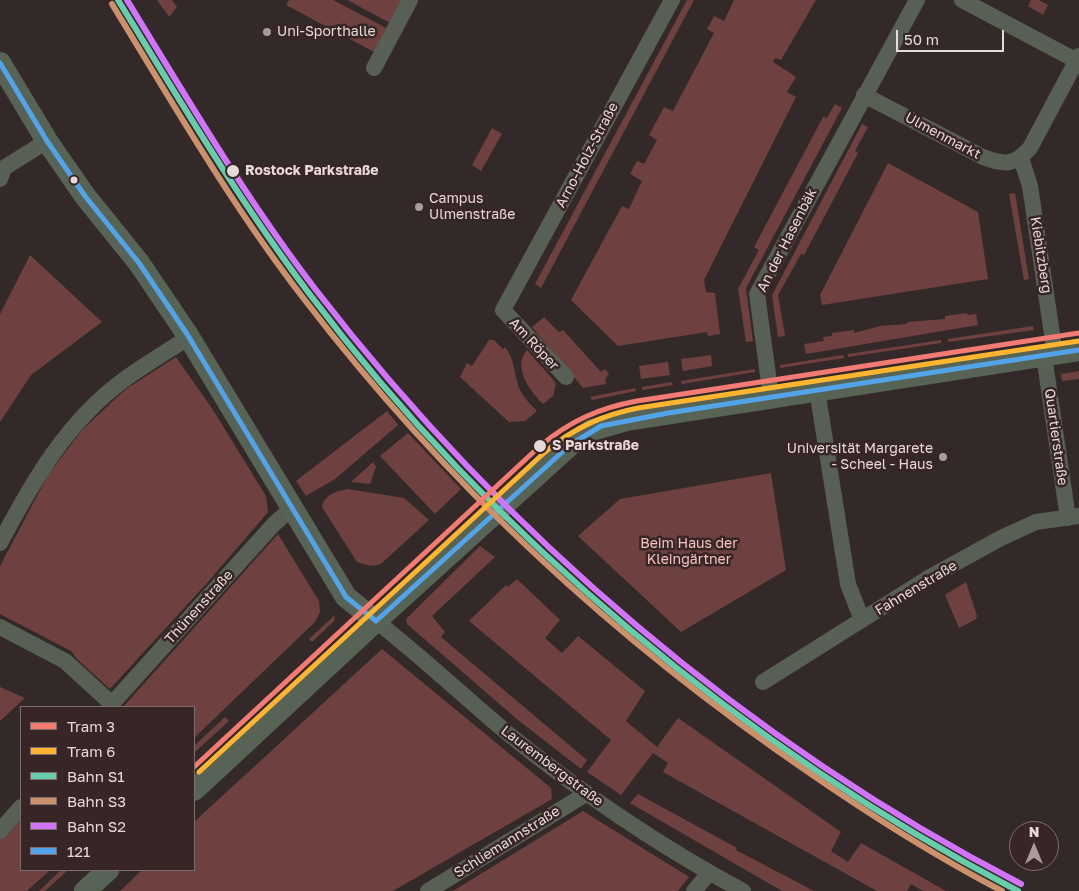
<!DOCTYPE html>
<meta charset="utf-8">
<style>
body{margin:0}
#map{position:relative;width:1079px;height:891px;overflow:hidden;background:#342929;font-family:"Golos Text",sans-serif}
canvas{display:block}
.legend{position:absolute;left:20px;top:706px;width:175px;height:165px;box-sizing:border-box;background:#382525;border:1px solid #7e6d6d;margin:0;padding:6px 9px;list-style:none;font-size:15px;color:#e6d9d9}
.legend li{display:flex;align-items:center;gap:10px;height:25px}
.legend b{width:25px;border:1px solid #7e6d6d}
.north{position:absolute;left:1009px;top:821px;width:50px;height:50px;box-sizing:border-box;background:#382525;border:1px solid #7e6d6d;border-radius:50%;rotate:0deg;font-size:14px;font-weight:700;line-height:20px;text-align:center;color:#e6d9d9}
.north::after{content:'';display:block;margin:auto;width:18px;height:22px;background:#a89b9b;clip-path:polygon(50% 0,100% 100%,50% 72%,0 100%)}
.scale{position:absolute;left:896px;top:30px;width:108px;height:22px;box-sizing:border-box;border:2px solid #e6d9d9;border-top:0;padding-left:6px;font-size:15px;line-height:18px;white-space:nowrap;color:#e6d9d9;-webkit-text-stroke:4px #382525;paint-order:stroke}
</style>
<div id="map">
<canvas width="1079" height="891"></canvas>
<ul class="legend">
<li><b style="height:6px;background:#f47a74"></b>Tram 3</li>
<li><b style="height:6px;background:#ffb530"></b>Tram 6</li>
<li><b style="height:6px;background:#66cdaa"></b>Bahn S1</li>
<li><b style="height:6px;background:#cc906d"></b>Bahn S3</li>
<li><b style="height:6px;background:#d273fb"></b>Bahn S2</li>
<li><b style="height:6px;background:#53a3e8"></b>121</li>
</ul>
<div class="north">N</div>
<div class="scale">50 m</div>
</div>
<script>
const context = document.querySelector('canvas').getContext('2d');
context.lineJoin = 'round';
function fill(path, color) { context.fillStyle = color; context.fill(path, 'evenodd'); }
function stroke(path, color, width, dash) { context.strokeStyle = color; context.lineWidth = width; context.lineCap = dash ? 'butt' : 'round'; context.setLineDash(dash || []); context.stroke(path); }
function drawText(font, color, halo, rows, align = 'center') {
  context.font = font + ' "Golos Text",sans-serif'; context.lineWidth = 5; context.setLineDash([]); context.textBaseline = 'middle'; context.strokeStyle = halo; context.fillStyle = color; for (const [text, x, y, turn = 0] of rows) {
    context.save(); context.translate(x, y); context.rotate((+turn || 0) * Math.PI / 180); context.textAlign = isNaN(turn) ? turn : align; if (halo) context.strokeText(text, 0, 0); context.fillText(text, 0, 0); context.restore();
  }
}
const green = new Path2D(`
 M157 0H172L177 7 169 17Z
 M289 0H333L390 30 378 54 286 5Z
 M347 0H404L392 24Z
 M687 0H694L541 288 535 284Z
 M734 0H816L781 60 775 58 773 62 796 77 787 92 796 97 704 280 706 292 715 293 720 334 708 336 707 332 618 346 571 300 622 206 629 209 642 181 630 174 637 161 644 164 657 140 649 135 664 107 673 111 714 33 707 29 714 16 724 21Z
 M1031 0H1039L1048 5 1043 15 1028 6Z
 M835 104 842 108 746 288 753 341 746 342 738 289 759 250 754 247 762 232 823 117 827 118Z
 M862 124 868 127 855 151 858 153 804 255 801 254 778 295 785 336 778 337 772 295Z
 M492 128 502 134 481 171 472 165Z
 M888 163 978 212 988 279 822 305 820 295Z
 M1015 193 1029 279 1024 280 1009 194Z
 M30 255 102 322 31 375 0 422V314Z
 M967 313 968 315 976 314 978 325 806 354 804 344 824 341 823 337 832 336V333L854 330V333L880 326 907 324V322L945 319V316Z
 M544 317 559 332 563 330 601 372 605 369 609 374 605 380 606 384 583 388 532 327Z
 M1033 326 1034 330 948 342V339Z
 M489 340H494L503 349 505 347C517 362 513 380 523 395 527 401 532 406 537 411L525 421 509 422 460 377 467 363 472 366Z
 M941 340V343L848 357V354Z
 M527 350 556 383 553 396 543 404C530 391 512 367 527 350Z
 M711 355 712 366 683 371 681 359Z
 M843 355 844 358 780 368V365Z
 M176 357 213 410 266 496 268 512 207 583 110 689 77 659 71 651 0 614V566L48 475 82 430 126 389Z
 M668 362 670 375 641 379 639 366Z
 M755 369V372L682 384 681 381Z
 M1079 371V379L1062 381 1061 374Z
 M672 382 673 385 642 390V387Z
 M635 388 636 391 592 400 590 397Z
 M387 411 398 425 335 479 306 496 296 481Z
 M408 433 461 489 435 514 380 456Z
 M373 462 376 467 370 484 351 482Z
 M771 473 786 570 681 632 578 536 620 499Z
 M348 489 404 498 429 520 382 563C374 568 366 565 357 562L322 507C324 495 336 491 348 489Z
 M278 534 319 601 320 612 315 622 194 738V707H123Z
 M480 546 495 557 432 616 445 632 441 637 587 760 581 769 518 720 407 624 406 619Z
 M517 579 560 620 545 638 562 653 578 636 645 691 626 721 657 747 678 718 841 832 831 851 848 862 861 843 946 891H923L911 884 907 891H877L663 772 668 763 653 753 621 795 587 772 611 740 469 621 506 585 508 587Z
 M966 582 977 616 976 619 959 628 945 595Z
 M335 615 334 621 312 642 309 639Z
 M382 649 551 788 552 799 393 891H120L142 870H194V822Z
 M0 687 25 698 0 721Z
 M225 717 229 721 194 753V746Z
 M638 794 737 848 736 850 814 891H782L630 803Z
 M583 811 689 877 678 891H453Z
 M21 816V870H50L27 891H0V839Z
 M61 870H68L45 891H39Z`);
const street = new Path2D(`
 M962 0 1079 62
 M374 68 410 0
 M864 95 983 157C1004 165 1014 166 1030 148L1079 56
 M1021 158 1030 186 1055 354
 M0 179 4 168 47 141
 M1044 356 1068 518
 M566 377 503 310 672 0
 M817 390 848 584 862 620
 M771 397 757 294 917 0
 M0 543C33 481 67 421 125 379 146 364 168 351 189 337
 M376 621C421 656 462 695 506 732 580 792 659 846 743 891
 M0 627 65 661 112 704
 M763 682 930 577 1001 538 1036 522 1079 516
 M109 707 274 524 292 508
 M0 831 21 807
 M428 891 586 794
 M694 891 709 873`);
const secondary = new Path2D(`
 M0 63 47 141 85 196 139 263 187 334 346 597 376 621
 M194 790 376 621 570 445 592 430 627 420 1079 350
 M85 891 108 870`);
const bus1 = new Path2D(`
 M0 63 47 141 85 196 139 263 187 334 346 597 376 621
 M376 621 570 445 601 426 668 413 1079 350`);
const rail1 = new Path2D(`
 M118 0C179 99 238 199 308 292 492 536 747 750 1018 891`);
const rail2 = new Path2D(`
 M112 4C173 104 232 206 304 299 446 484 618 643 811 774 872 816 935 856 1002 891`);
const rail3 = new Path2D(`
 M127 0C187 98 246 199 316 290 504 534 747 742 1021 884`);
const tram1 = new Path2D(`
 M194 767 540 446C570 421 599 408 637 401L1079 333`);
const tram2 = new Path2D(`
 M199 772 545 452C574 428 602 415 638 408L1079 341`);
const markers = [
 [267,32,5,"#a89b9b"],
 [233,171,7,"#e6d9d9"],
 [74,180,4.5,"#e6d9d9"],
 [419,207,5,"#a89b9b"],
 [540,446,7,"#e6d9d9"],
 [943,457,5,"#a89b9b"]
];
const poiNames = [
 ["Uni-Sporthalle",277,32],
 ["Campus",429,199],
 ["Ulmenstraße",429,215],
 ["Universität Margarete",933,449,"right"],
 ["- Scheel - Haus",933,465,"right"]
];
const streetNames = [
 ["Ulmenmarkt",943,136,28],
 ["Arno-Holz-Straße",587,155,-62],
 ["An der Hasenbäk",787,240,-63],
 ["Kiebitzberg",1041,255,81],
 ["Am Röper",534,344,47],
 ["Quartierstraße",1056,437,82],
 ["Fahnenstraße",916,588,-31],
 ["Thünenstraße",199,607,-48],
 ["Laurembergstraße",552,766,37],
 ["Schliemannstraße",507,842,-32]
];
const stopNames = [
 ["Rostock Parkstraße",245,171],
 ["S Parkstraße",552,446]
];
const parkNames = [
 ["Beim Haus der",689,544],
 ["Kleingärtner",689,560]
];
fill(green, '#6e4040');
stroke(street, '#586055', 16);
stroke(secondary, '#576455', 22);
stroke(bus1, '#53a3e8', 5);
stroke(rail1, '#66cdaa', 6);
stroke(rail2, '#cc906d', 6);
stroke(rail3, '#d273fb', 6);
stroke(tram1, '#f47a74', 5);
stroke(tram2, '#ffb530', 5);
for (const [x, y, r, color] of markers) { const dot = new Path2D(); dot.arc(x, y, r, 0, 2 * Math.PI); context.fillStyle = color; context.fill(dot); stroke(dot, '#382525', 2); }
drawText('14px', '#e6d9d9', '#382525', poiNames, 'left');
drawText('14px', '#e6d9d9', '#382525', streetNames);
drawText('bold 14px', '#e6d9d9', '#382525', stopNames, 'left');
drawText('14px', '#f4c1c0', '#382525', parkNames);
</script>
